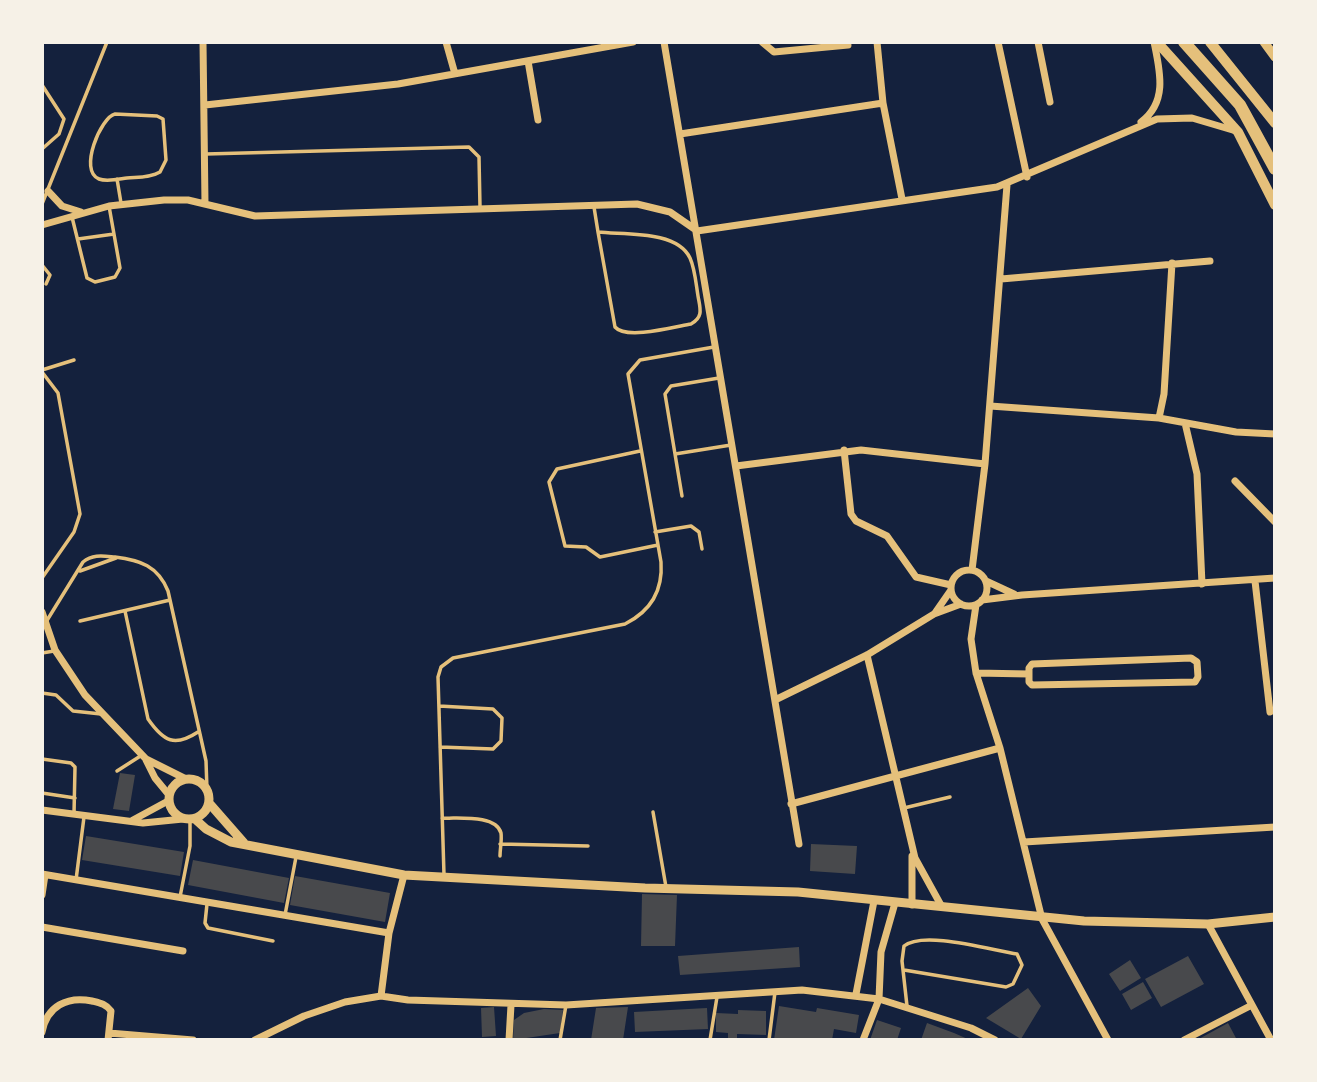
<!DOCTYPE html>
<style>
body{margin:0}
#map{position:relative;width:1317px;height:1082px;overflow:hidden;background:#14213d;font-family:"Source Sans 3",sans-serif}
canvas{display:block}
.frame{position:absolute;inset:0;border:44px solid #f6f1e7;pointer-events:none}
</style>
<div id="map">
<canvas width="1317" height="1082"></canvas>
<div class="frame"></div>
</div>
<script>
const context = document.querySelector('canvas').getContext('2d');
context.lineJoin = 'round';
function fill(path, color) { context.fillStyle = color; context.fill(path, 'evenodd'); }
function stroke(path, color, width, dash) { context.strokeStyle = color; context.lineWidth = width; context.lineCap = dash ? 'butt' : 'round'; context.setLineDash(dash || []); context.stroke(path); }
const building = new Path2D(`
 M120 773 135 775 129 811 113 809Z
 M86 836 184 852 180 876 82 860Z
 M811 844 857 846 855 874 810 871Z
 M193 860 289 878 284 903 188 885Z
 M295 876 390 893 385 922 290 905Z
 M642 894 677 895 675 946H641Z
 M799 947 800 967 680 975 678 956Z
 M1188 956 1204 984 1161 1007 1145 979Z
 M1130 960 1141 978 1120 991 1109 974Z
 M1143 982 1152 998 1131 1010 1122 994Z
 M1028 988 1041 1006 1021 1039 986 1018Z
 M779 1006 816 1012 817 1008 859 1015 856 1033 834 1029 832 1040H774Z
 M494 1007 496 1036 482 1037 481 1008Z
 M628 1007 623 1040H591L596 1008Z
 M707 1008 708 1029 635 1032 634 1012Z
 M544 1009 563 1010 560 1033 513 1040 514 1020 524 1013Z
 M738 1010 766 1011V1035L737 1034V1039H728V1033L716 1032V1013L738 1014Z
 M877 1020 901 1028 897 1040H870Z
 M927 1023 954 1033 970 1040H921Z
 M1228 1023 1237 1040H1197Z`);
const service = new Path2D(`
 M42 85 64 119 59 134 42 149
 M115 114 157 116 163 119 166 160 160 172C150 178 138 177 127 178 119 179 107 182 99 179 78 171 101 117 115 114Z
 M206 154 469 147 479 157 480 207
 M117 179 121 203
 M42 204 107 42
 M594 207 598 232 615 327C626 340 674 327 691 324 704 317 700 308 698 296 696 284 695 269 690 258 677 230 624 235 598 232
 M72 217 87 278 95 282 115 277 120 268 109 206
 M78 239 114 234
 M42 265 50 275 46 284
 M42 370 74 360
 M42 372 58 393 80 514 74 532 42 578
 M640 451 557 469 549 482 565 546 586 547 600 557 658 545
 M675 454 731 445
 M682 496 665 394 671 386 719 378
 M655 532 691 526 699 532 702 549
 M80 571 116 558
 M125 611 148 719C164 742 175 747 198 732
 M80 621 170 600
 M46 622 83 562C93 554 103 556 115 557 140 560 158 566 168 591L206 761 207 790
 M42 653 54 651
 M42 693 56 695 73 711 101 714
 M439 706 493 709 502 718 501 741 493 749 440 747
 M42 759 71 763 75 767 74 814
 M117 771 142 755
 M42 793 75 798
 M904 808 950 797
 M653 812 666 887
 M442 818C457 819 496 814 501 833 502 840 500 849 500 856
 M500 844 588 846
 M444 875 438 677 441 667 453 658 625 624C651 611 663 590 661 562L628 374 640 360 714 347
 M76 880 84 817
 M180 897 190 846V820
 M207 904 205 923 208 928 273 941
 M285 915 296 857
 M904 970 1006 987 1013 984 1022 965 1017 954C991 950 923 930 904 946L902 961 907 1006
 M560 1040 566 1005
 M710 1040 717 997
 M769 1040 775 992`);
const minor = new Path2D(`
 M203 42 205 204
 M446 42 455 74
 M664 42 799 844
 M762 42 774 52 848 45
 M877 42 883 103 902 199
 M998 42 1027 177
 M1038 42 1050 102
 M528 61 538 120
 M205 105 398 84 633 42
 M1141 122C1168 102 1160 71 1154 42
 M680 134 883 103
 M48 191 62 206 81 212
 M42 225 109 206 164 200H188L255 216 637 204 670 212 696 230
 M697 231 997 187 1157 119 1192 118 1236 131
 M1001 279 1210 261
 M990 406 1159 418 1236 432 1275 434
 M1159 418 1164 394 1172 263
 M1185 423 1197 474 1202 584
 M844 450 851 514 856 521 887 536 916 577 951 585
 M736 466 861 450 985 464
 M1235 481 1275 522
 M972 570 985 464 1007 185
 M951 588a18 18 0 1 1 36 0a18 18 0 1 1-36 0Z
 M986 581 1014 594
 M1255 581 1270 712
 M982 600 1022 595 1275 578
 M976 605 971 639 976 673 1000 748 1042 919 1108 1040
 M42 612 55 650 85 695 146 759 186 779
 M935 613 951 590
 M867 655 915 858 942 907
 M1191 658 1197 662 1198 677 1195 682 1032 685 1029 682V668L1032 664Z
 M976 673 1029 674
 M775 700 867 655 934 614 961 604
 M146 760 155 778 169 795
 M791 804 1000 748
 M42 810 143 823 183 819
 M133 820 168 801
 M1024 842 1275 827
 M912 856V905
 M42 874 389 933
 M42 895 45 875
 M1208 924 1271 1040
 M42 927 183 951
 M856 994 874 901
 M381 996 389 933 404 875
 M42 1032C47 1006 67 996 92 1001 100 1003 106 1004 111 1011L108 1040
 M109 1033 193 1040
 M255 1040 304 1016 345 1002 381 996 408 1000 566 1005 802 990 879 999 971 1028 995 1040
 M509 1040 511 1005
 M863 1040 879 999 881 952 895 903
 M1184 1040 1250 1006`);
const tertiary = new Path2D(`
 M1264 42 1275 57
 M169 799a20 20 0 1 1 40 0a20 20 0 1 1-40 0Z
 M209 803 244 843
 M195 819 206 829 231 842 404 875 645 888 798 892 1084 921 1208 924 1275 917`);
const primary = new Path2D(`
 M1157 42 1238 132 1275 205
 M1210 42 1275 123`);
const motorway = new Path2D(`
 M1184 42 1240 105 1275 169`);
fill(building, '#48494c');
stroke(service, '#e5c07b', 3.5);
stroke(minor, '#e5c07b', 7);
stroke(tertiary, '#e5c07b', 9);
stroke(primary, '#e5c07b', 10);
stroke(motorway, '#e5c07b', 12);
</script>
